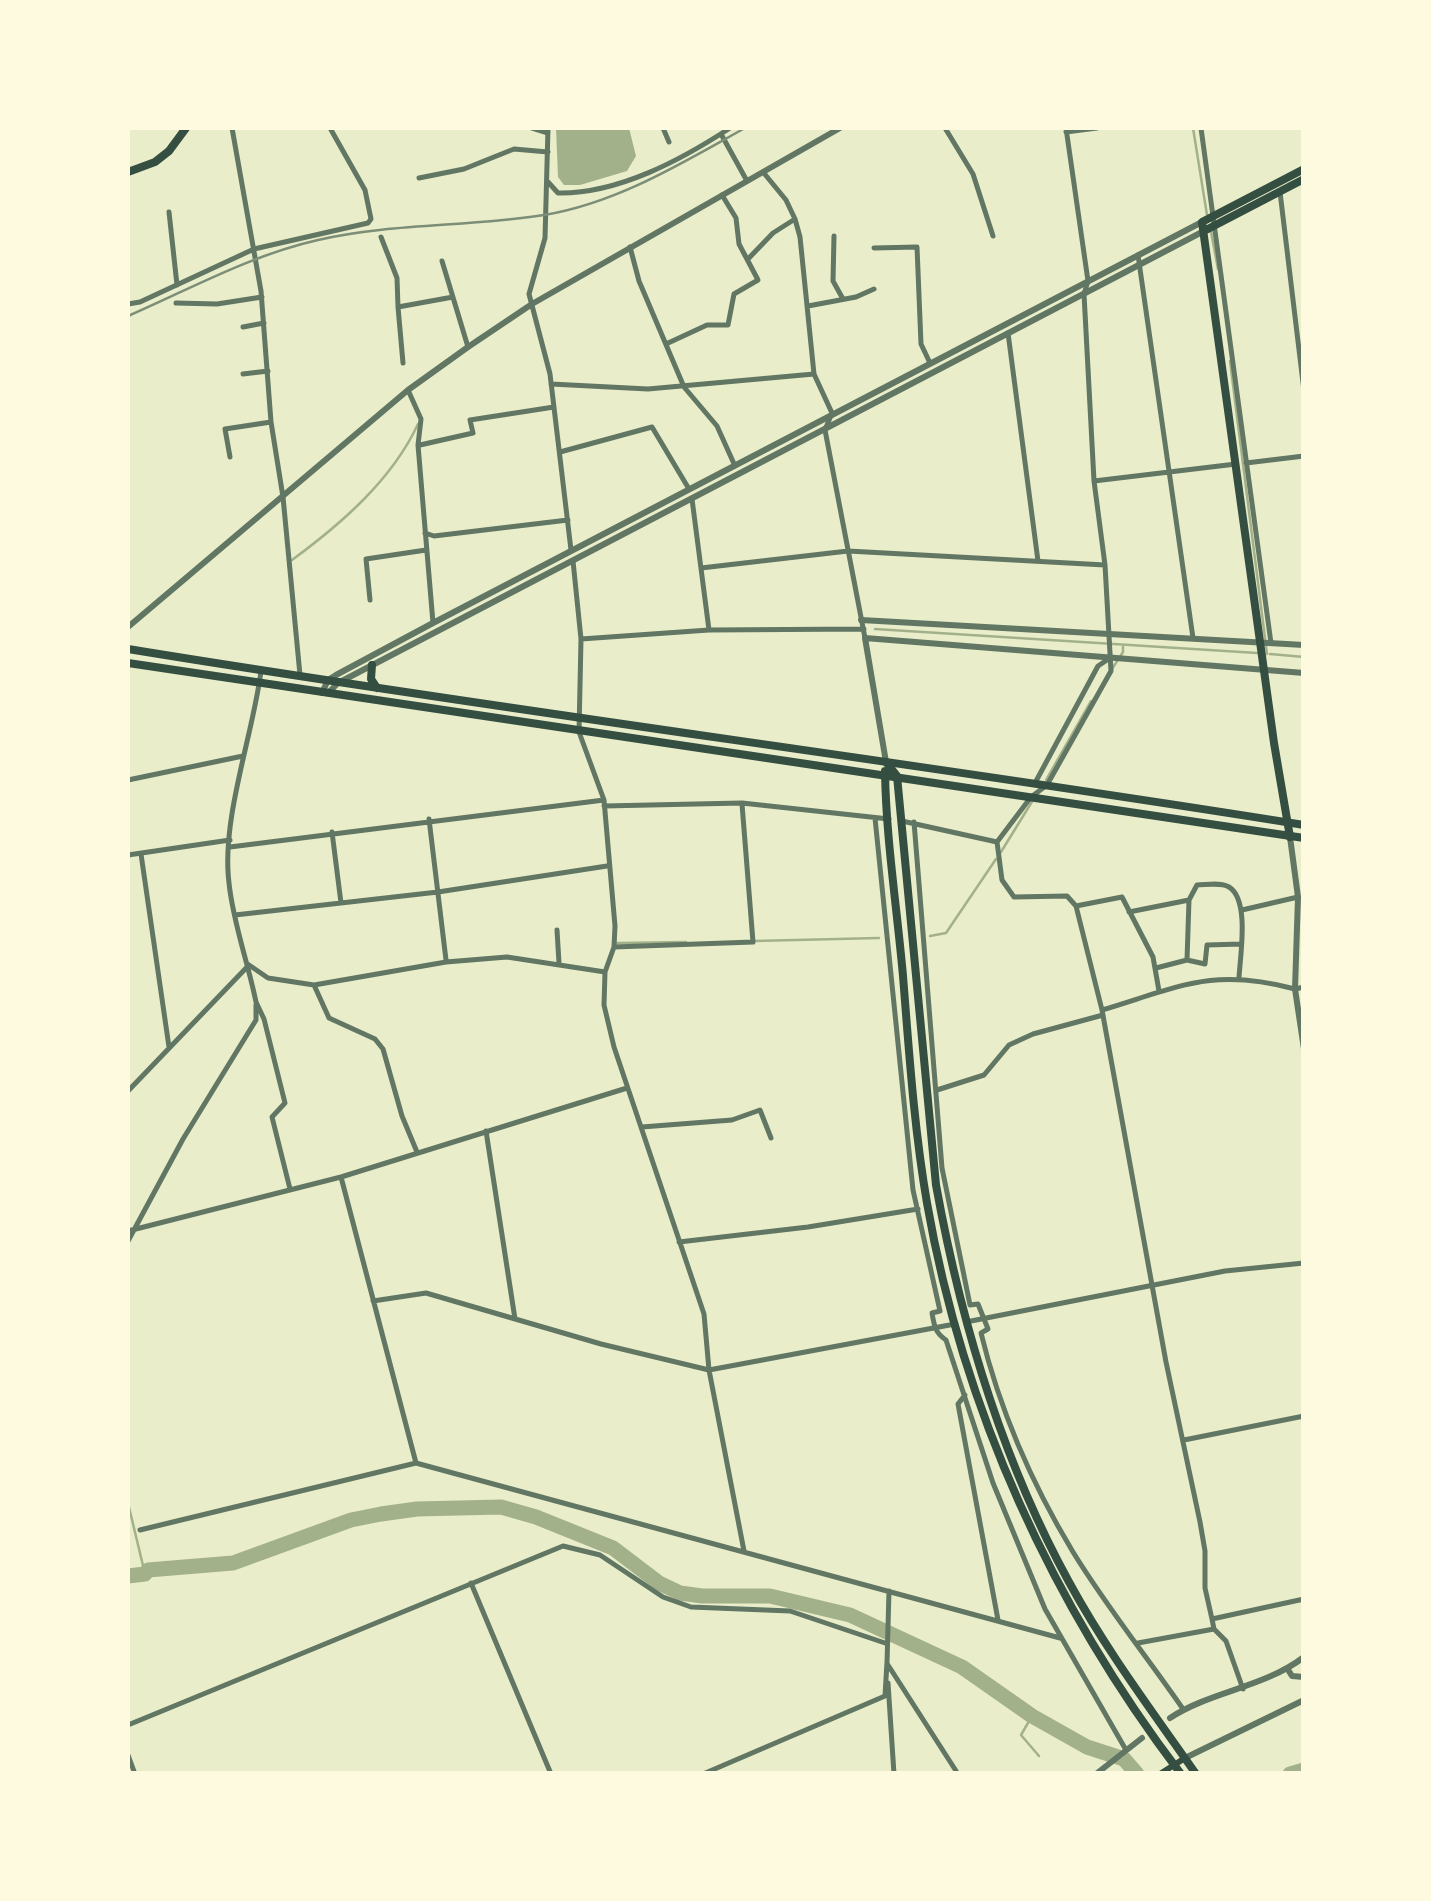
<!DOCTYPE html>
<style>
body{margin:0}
#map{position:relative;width:1431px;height:1901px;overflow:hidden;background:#e9edc9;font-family:"Asap Condensed",sans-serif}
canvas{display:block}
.frame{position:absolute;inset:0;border:130px solid #fefae0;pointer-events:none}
</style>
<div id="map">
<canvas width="1431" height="1901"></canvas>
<div class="frame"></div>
</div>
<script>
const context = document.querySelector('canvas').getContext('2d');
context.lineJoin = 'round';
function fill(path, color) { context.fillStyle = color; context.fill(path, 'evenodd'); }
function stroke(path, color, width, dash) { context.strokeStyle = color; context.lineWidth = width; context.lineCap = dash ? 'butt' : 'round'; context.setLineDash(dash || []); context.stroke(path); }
const water = new Path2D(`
 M556 128H629L636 156 627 171 580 185H564L558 177Z`);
const stream = new Path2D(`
 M1193 128 1207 215
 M1211 232 1218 269
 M1230 361 1267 654
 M292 560C341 524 392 480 418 424
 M875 629 1257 653
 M1270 654 1304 657
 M1112 669 1123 652V645
 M1046 780 1091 701
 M1001 852 1033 800
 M930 936 946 933 996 859
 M754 941 879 938
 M617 943 686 942
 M128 1503 145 1574
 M1032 1716 1021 1735 1039 1756`);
const river = new Path2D(`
 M128 1576 145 1574 148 1570 233 1563 351 1520 381 1514 417 1509 501 1507 536 1517 613 1548 659 1583 680 1593 702 1596H770L850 1615 962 1667 1032 1716 1087 1747 1124 1759 1137 1774
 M1290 1774 1304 1770`);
const minor = new Path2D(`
 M232 128 261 291 271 422 283 497 300 675
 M532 128 548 133
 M548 128 545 238 529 294 550 374 571 550
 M663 128 669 142
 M945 128 973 174 993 236
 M1201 128 1271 643
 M1066 132 1097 128
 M721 134 747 181
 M763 172 786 200 795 219 800 237 814 374 832 413 825 430 865 638
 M419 178 464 169 514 149 548 152
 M548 182 558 193C618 194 681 160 730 128
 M1280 192 1304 391
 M169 212 177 285
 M834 236 833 281 843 299
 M381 237 397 278 398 307 453 297
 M630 247 639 281 684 387 717 426 735 466
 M874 248 917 247 921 344 930 363
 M1138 255 1193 638
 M748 259 773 233 795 219
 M442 261 468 347
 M176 303 217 304 262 297
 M128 304 140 302 254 249 368 223 371 219 365 190 330 128
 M808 306 856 297 874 289
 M398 307 403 363
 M243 327 264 323
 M1008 333 1038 561
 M666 344 707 325H728L734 294 758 280 739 244 736 218 722 195
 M243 374 268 371
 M551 384 648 389 814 374
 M408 390 421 419 418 445 433 623
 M420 445 473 433 470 420 554 407
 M560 452 652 427 689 489
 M230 457 225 429 271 422
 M1246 463 1304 456
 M1094 481 1236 464
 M692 499 709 630
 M425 533 434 536 568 520
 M573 561 581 639 579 732 604 800 615 926 614 947 605 972 604 1005 614 1047 704 1314 709 1370 744 1551
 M701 568 848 551 1105 565
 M370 600 366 559 426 550
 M581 639 709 630 864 629
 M261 671C253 735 221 819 229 883 233 923 248 962 256 1002L264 1019 285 1103 272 1117 290 1189
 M128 780 243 756
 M1035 783 1098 666 1110 658
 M604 806 742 803 889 819
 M875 818 913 1190 940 1311 932 1313C934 1325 935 1333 946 1340L993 1483 1045 1609 1126 1750
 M429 819 446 960
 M902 821 997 842
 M914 822 942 1168 970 1305 978 1304 988 1329 981 1333C1000 1411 1032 1484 1073 1552 1106 1606 1147 1657 1183 1709
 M332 832 341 903
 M997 842 1002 880 1014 897 1067 896 1076 906 1102 1010 1166 1362 1200 1522 1205 1551V1588L1212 1619 1214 1629 1226 1641 1243 1689
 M997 842 1031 797 1047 785 1111 671 1105 565 1094 481 1084 294 1088 281 1066 128
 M230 847 604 800
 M141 854 169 1047
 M128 855 230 840
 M1076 906 1122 897 1153 957 1159 991
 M1242 910 1298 897
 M1129 912 1189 900
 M235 915 438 892 607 866
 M557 930 559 963
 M614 947 753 942 742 804
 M249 965 268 978 314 985 446 962 507 957 605 972
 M1156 968 1187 960
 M1239 978C1240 956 1250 900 1229 887 1221 882 1206 885 1197 885L1189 900 1187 960 1205 964 1207 945 1241 944
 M314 985 329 1018 375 1039 383 1049 402 1116 417 1152
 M1102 1010C1179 987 1212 967 1295 989L1304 987
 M937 1090 984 1075 1009 1045 1033 1034 1103 1015
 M128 1091 249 965
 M642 1127 732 1120 760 1110 771 1138
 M486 1131 515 1319
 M341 1177 416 1463
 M128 1231 341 1177 627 1088
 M128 1241 183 1139 256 1020V1005
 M679 1242 808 1227 918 1209
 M373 1301 426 1293 601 1344 709 1370 955 1324
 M966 1322 1225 1271 1304 1263
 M965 1395 958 1404 998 1620
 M1184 1440 1304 1416
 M140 1530 416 1463 1060 1638
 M471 1583 551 1774
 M1212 1619 1304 1599
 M1138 1643 1214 1629
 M887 1663 889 1591
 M888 1665 958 1774
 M888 1683 894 1774
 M128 1725 563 1546 600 1555 663 1597 691 1607 790 1611 885 1643
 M128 1755 135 1774
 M703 1774 885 1696 887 1662`);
const tertiary = new Path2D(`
 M861 620 1304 645
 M128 627 408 390 468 347 532 304 840 128
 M322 693 328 680 336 675 433 623 1202 222
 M328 693 338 683 1204 231
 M886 762 865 638 1304 673
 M1290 837 1298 897 1295 989 1304 1049
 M1287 1668 1292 1676 1304 1677
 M1170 1718C1211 1691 1263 1688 1304 1657
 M1185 1758 1304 1700
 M1096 1774 1142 1738`);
const secondary = new Path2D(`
 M1160 1774 1185 1758`);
const primary = new Path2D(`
 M128 172 155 162 169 151 186 128
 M1204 231 1304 179
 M886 762 897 776 936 1185C961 1323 1001 1458 1069 1582 1106 1650 1152 1711 1196 1774
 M885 771C886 839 897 908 903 976 909 1051 914 1128 927 1203 963 1410 1053 1606 1181 1774
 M1290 837 1274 743 1202 222 1304 169`);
const trunk = new Path2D(`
 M128 649C519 713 912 762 1304 825
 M128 663 1304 838
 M372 665 371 679 377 688`);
const rail = new Path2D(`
 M128 316C190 289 251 255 318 240 392 223 469 227 544 215 617 203 682 163 745 128`);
fill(water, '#a3b18a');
stroke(stream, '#a3b18a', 2.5);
stroke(river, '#a3b18a', 15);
stroke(minor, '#617663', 5);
stroke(tertiary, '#617663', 6);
stroke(secondary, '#344e41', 6);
stroke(primary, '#344e41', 8);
stroke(trunk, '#344e41', 8);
stroke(rail, '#7c8e77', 2.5);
</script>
